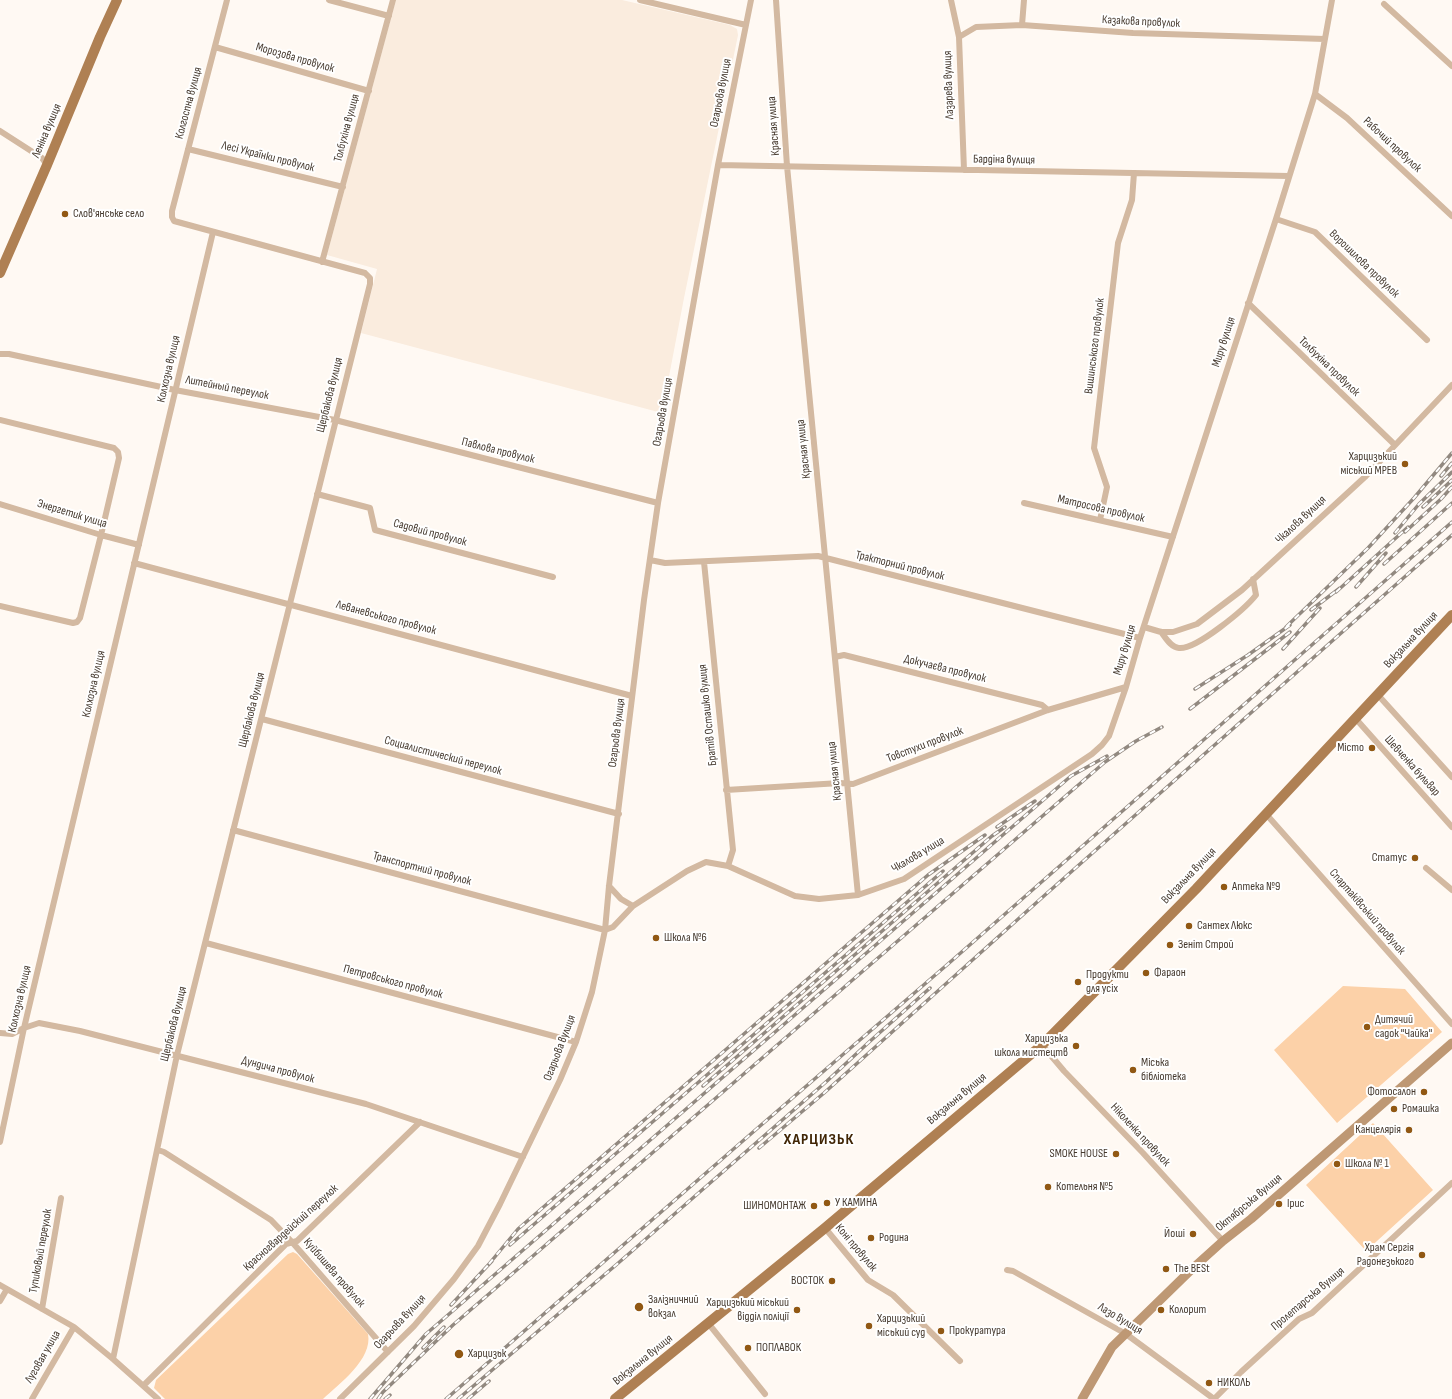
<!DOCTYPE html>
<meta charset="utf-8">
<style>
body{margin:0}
canvas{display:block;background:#fff9f3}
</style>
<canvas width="1452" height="1399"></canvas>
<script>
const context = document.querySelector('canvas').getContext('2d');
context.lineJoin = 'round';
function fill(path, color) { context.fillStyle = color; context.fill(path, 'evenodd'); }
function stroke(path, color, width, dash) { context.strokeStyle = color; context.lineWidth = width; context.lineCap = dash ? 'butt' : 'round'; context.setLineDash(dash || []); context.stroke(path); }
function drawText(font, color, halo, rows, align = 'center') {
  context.font = font + ' "Sofia Sans Condensed",sans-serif'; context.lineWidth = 4; context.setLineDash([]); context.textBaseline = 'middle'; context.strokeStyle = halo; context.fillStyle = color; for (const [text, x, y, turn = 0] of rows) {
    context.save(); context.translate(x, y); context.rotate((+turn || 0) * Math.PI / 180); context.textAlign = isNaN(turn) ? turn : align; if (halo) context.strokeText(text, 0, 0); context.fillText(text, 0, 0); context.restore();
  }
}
const built = new Path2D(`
 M396 0H622L730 25 737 29 738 35 737 40 684 298 662 413 361 333 377 269 327 255Z`);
const green = new Path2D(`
 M1343 986 1405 989 1442 1032 1337 1123 1274 1050Z
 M1373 1123 1433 1190 1366 1251 1306 1185Z
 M293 1252 297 1254 368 1334C373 1359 339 1384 323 1399H165L154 1388 156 1380 288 1254Z`);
const minor = new Path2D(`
 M329 0 389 16
 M640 0 746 25
 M776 0 787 166 858 895
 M951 0 959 37 964 170
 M1384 4 1452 66
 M1022 25 1024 0
 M959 37 976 27 1022 25 1133 33 1325 39
 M215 47 369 91
 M1315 94 1347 118 1452 216
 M0 131 42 158 47 165
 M188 149 343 187
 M718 165 1289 176
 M1276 219 1315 232 1427 340
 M322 262 393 0
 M1248 303 1395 445
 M0 354H9L175 390 335 420 658 503
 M0 420 114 448 118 452 119 458 101 535 80 618 77 622 73 623 0 606
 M317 494 370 508 375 530 553 577
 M1024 503 1173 537
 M0 504 101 535 139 545
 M1100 520 1107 487 1094 448 1118 243 1132 200 1134 173
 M650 560 665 563 818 556 1140 638
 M704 562 733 850 728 866
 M134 563 632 696
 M1144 627 1161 632H1173L1197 624 1242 590 1366 476 1452 385
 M1161 632C1165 637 1171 648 1179 648 1196 650 1245 609 1256 595L1253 579
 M835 657 844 655 1042 705 1048 710
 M1378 695 1452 777
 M262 719 619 814
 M1356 719 1452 827
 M726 790 840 783 853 784 1048 710 1126 687
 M1266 814 1452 1024
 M233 830 605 930 613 927 633 906
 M1426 868 1452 890
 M609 886 621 899 633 906 687 871 706 862 728 866 795 896 819 899 858 895 904 879 1092 754 1102 745 1109 736 1126 687 1140 638 1276 219 1315 94 1332 0
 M206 943 576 1042
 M0 1033 12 1034 24 1028 39 1023 80 1031 366 1104 523 1157
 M1042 1045 1064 1071 1143 1153 1223 1241
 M0 1142 24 1028 213 232
 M158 1150 164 1152 271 1220 292 1242 388 1352
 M825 1228 868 1280 893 1295 960 1361
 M1007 1270 1013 1271 1126 1334 1214 1399
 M0 1285 74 1327 113 1359 158 1399
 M0 1301 7 1289
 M42 1309 61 1198
 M708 1323 765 1394
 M113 1359 177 1055 370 284V278L365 273 174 221 172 217V211L227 0
 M144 1385 286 1244 297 1241 420 1122
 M32 1399 74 1327
 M340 1399 414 1326 454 1279 478 1246 500 1204 560 1080 576 1042 592 992 605 930 609 886 644 600 658 503 718 165 751 0
 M1214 1399 1241 1372 1299 1319 1312 1313 1452 1183`);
const secondary = new Path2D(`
 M1082 1399 1112 1347 1193 1268 1223 1241 1251 1219 1452 1043`);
const primary = new Path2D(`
 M0 273 47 165 100 37 117 0
 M615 1399 825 1228 1042 1045 1196 889 1452 615`);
const rail = new Path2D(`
 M1441 476 1452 463
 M1423 507 1452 480
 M1405 532 1441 499 1452 487
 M1395 533 1419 504 1452 472
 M1384 564 1452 503
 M1356 587 1386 553
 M1336 592 1408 527
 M1311 610 1340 588
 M1286 627 1368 548 1414 498 1452 453
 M1283 649 1320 608
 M1195 689 1248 655 1290 625
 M1190 709 1290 632
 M997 827 1035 801
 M703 1086 992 836 1005 827
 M759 1148 824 1093 1045 895 1452 535
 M510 1245 943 871
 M489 1264 518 1229 928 875 985 835
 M451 1305 492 1261
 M423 1348 444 1327
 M370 1399 426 1334 1071 776 1107 756
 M378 1399 383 1392 453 1325 1105 762 1136 741 1162 727
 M385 1399 390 1395
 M446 1399 760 1126 948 964 1452 522
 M458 1399 616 1265 827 1081 868 1043 930 988
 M468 1399 489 1381`);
const markers = [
 [65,214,4,"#915813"],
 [1405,464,4,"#915813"],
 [1372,748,4,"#915813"],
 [1415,858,4,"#915813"],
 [1224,887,4,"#915813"],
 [1189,926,4,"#915813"],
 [656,938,4,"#915813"],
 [1170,945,4,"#915813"],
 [1146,973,4,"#915813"],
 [1078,982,4,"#915813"],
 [1367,1027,4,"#915813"],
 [1076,1046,4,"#915813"],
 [1133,1070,4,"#915813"],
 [1424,1092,4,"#915813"],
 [1394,1109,4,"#915813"],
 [1409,1130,4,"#915813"],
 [1116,1154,4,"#915813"],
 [1337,1164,4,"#915813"],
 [1048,1187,4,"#915813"],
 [827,1203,4,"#915813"],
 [1279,1204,4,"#915813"],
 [814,1206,4,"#915813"],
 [1193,1234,4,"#915813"],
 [871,1238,4,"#915813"],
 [1422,1255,4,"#915813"],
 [1166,1269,4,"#915813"],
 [832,1281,4,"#915813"],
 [639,1307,5,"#915813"],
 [797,1310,4,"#915813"],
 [1161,1310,4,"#915813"],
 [869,1326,4,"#915813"],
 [941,1331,4,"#915813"],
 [748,1348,4,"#915813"],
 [459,1354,5,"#915813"],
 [1209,1383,4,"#915813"]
];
const streetNames = [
 ["Казакова провулок",1141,22,3],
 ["Морозова провулок",295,58,16],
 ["Лазарева вулиця",949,85,-92],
 ["Огарьова вулиця",721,93,-79],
 ["Колгоспна вулиця",189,103,-75],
 ["Красная улица",774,126,-94],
 ["Толбухіна вулиця",347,128,-75],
 ["Леніна вулиця",47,131,-67],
 ["Рабочий провулок",1392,145,43],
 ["Лесі Українки провулок",268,157,14],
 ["Бардіна вулиця",1004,160,1],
 ["Ворошилова провулок",1364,264,44],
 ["Миру вулиця",1224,342,-72],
 ["Вишинського провулок",1095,346,-83],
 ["Толбухіна провулок",1329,367,44],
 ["Колхозна вулиця",169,369,-77],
 ["Литейный переулок",227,388,11],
 ["Щербакова вулиця",330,395,-76],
 ["Огарьова вулиця",663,412,-80],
 ["Красная улица",804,449,-96],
 ["Павлова провулок",498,451,14],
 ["Матросова провулок",1101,509,13],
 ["Энергетик улица",72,514,17],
 ["Чкалова вулиця",1301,520,-43],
 ["Садовий провулок",430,533,15],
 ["Тракторний провулок",900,566,14],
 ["Леваневського провулок",386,618,15],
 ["Вокзальна вулиця",1411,640,-47],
 ["Миру вулиця",1125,650,-73],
 ["Докучаєва провулок",945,669,14],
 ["Колхозна вулиця",94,684,-77],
 ["Щербакова вулиця",252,710,-76],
 ["Братів Осташко вулиця",708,715,-96],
 ["Огарьова вулиця",617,733,-83],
 ["Товстухи провулок",925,745,-21],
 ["Социалистический переулок",443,756,15],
 ["Шевченка бульвар",1412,766,48],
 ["Красная улица",835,771,-96],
 ["Чкалова улица",918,855,-31],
 ["Транспортний провулок",422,869,15],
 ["Вокзальна вулиця",1189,876,-46],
 ["Спартаківський провулок",1367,912,49],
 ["Петровського провулок",393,982,15],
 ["Колхозна вулиця",20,999,-77],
 ["Щербакова вулиця",174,1024,-76],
 ["Огарьова вулиця",560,1048,-69],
 ["Дундича провулок",278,1070,15],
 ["Вокзальна вулиця",957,1099,-40],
 ["Ніколенка провулок",1140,1135,47],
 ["Октябрська вулиця",1249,1203,-40],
 ["Красногвардейский переулок",291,1228,-42],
 ["Коні провулок",856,1248,50],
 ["Тупиковый переулок",41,1251,-80],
 ["Куйбишева провулок",334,1273,49],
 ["Пролетарська вулиця",1308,1299,-40],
 ["Лазо вулиця",1120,1319,31],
 ["Огарьова вулиця",400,1322,-47],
 ["Луговая улица",43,1357,-60],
 ["Вокзальна вулиця",643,1360,-39]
];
const poiNames = [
 ["Слов'янське село",73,214],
 ["Харцизький",1397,457,"right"],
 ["міський МРЕВ",1397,471,"right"],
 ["Місто",1364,748,"right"],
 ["Статус",1407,858,"right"],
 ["Аптека №9",1232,887],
 ["Сантех Люкс",1197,926],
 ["Школа №6",664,938],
 ["Зеніт Строй",1178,945],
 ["Фараон",1154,973],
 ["Продукти",1086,975],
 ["для усіх",1086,989],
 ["Дитячий",1375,1020],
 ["садок \"Чайка\"",1375,1034],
 ["Харцизька",1068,1039,"right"],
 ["школа мистецтв",1068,1053,"right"],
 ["Міська",1141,1063],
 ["бібліотека",1141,1077],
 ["Фотосалон",1416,1092,"right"],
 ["Ромашка",1402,1109],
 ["Канцелярія",1401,1130,"right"],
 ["SMOKE HOUSE",1108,1154,"right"],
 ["Школа № 1",1345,1164],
 ["Котельня №5",1056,1187],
 ["У КАМИНА",835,1203],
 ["Ірис",1287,1204],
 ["ШИНОМОНТАЖ",806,1206,"right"],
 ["Йоші",1185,1234,"right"],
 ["Родина",879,1238],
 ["Храм Сергія",1414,1248,"right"],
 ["Радонезького",1414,1262,"right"],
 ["The BESt",1174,1269],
 ["ВОСТОК",824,1281,"right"],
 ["Залізничний",648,1300],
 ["вокзал",648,1314],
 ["Харцизький міський",789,1303,"right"],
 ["відділ поліції",789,1317,"right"],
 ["Колорит",1169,1310],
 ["Харцизький",877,1319],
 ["міський суд",877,1333],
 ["Прокуратура",949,1331],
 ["ПОПЛАВОК",756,1348],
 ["Харцизьк",468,1354],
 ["НИКОЛЬ",1217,1383]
];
const districtNames = [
 ["ХАРЦИЗЬК",819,1140]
];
fill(built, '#faecde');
fill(green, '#fcd1a8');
stroke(minor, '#d3b9a1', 6);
stroke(secondary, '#be9874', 9);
stroke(primary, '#af8053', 10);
stroke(rail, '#928980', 3.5);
stroke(rail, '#fff', 2, [6]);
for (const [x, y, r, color] of markers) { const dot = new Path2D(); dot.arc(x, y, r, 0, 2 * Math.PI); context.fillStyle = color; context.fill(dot); stroke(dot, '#fff', 1.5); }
drawText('12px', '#45392e', '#fff', streetNames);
drawText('12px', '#45392e', '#fff', poiNames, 'left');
context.letterSpacing = '1px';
drawText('bold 16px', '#412606', '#fff', districtNames);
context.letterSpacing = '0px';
</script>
